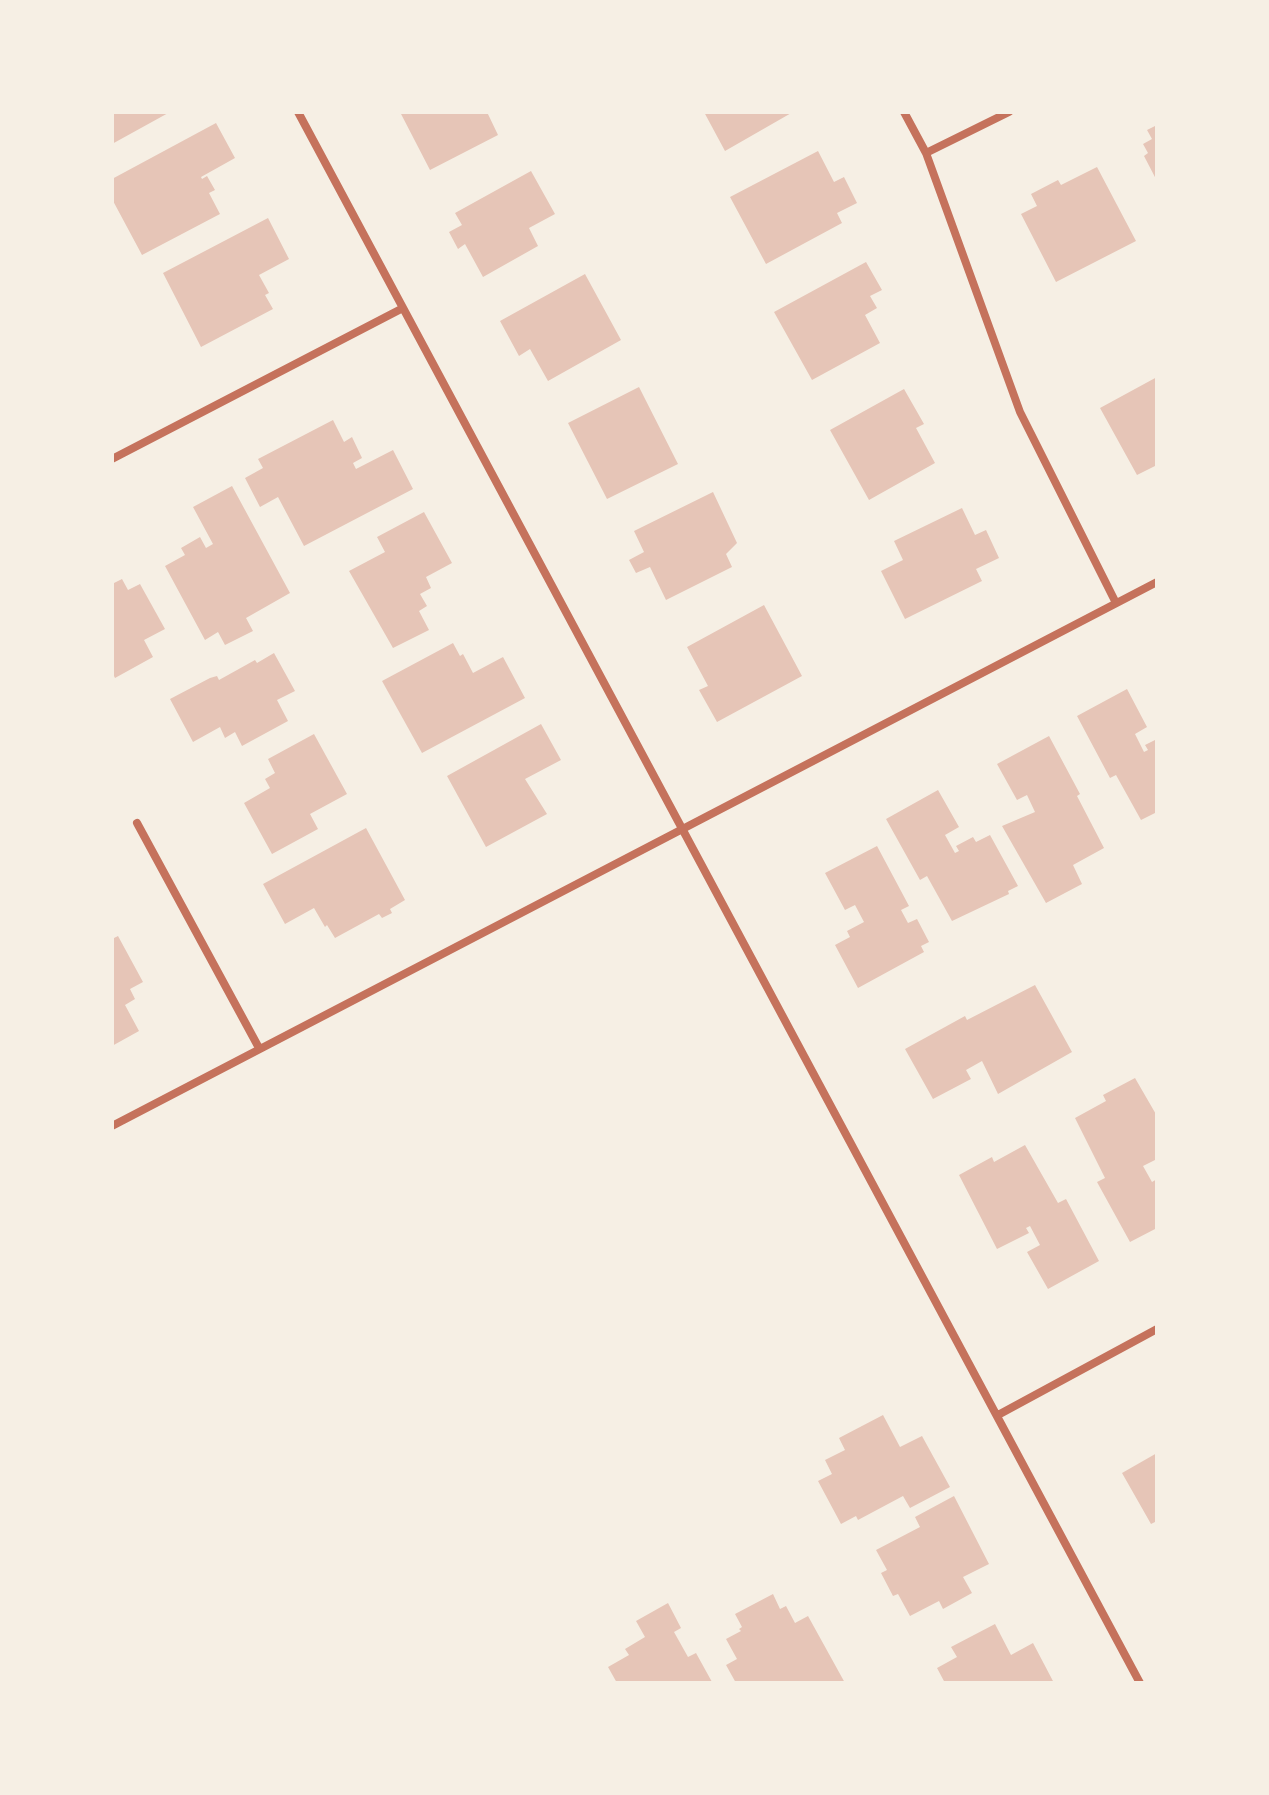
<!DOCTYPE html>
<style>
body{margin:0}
#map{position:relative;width:1269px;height:1795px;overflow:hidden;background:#f6efe4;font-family:"Roboto Condensed",sans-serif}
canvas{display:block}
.frame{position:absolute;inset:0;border:114px solid #f6efe4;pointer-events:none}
</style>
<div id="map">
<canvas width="1269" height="1795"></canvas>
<div class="frame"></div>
</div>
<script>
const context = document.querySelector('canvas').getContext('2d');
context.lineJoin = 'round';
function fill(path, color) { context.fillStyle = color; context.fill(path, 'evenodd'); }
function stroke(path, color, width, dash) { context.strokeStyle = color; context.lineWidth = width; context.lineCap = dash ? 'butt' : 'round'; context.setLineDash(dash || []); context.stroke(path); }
const building = new Path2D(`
 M112 112H170L112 144Z
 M400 112H487L498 135 430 170Z
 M704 112H793L725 151Z
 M216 123 235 158 201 177 202 179 207 176 215 190 209 193 220 214 142 255 112 199V179Z
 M1157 125V181L1144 156 1148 153 1143 144 1152 139 1147 130Z
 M818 151 834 182 844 177 857 203 837 213 842 223 766 264 730 197Z
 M1097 167 1136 241 1056 282 1021 214 1037 206 1031 194 1058 180 1061 185Z
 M531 171 555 214 529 228 538 246 483 277 465 244 458 249 449 232 462 225 455 213Z
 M268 218 289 259 259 275 269 293 265 295 273 309 201 347 163 273Z
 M866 262 882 290 870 296 877 308 865 315 880 343 812 380 774 312Z
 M585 274 621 340 548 381 530 349 519 356 500 321Z
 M1157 377V470L1155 466 1137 475 1100 408Z
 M639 387 678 464 607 499 568 423Z
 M904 389 924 424 916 428 935 463 869 500 830 430Z
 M333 420 344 442 352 437 362 458 353 463 356 469 393 450 413 489 304 546 278 497 260 507 245 478 263 468 258 459Z
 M232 486 290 593 246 618 253 631 225 645 218 632 205 640 165 566 185 555 181 548 200 537 206 548 213 544 193 507Z
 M713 492 737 543 726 554 732 567 666 600 650 567 636 573 629 560 644 552 634 531Z
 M962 508 975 535 986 530 999 558 976 569 982 581 905 619 881 571 903 560 894 541Z
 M424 512 452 563 426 577 431 588 420 594 427 606 419 611 429 630 393 648 349 571 385 552 377 537Z
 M122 579 128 590 140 584 165 629 144 640 153 657 115 678 112 672V584Z
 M764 605 802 676 717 722 699 690 708 686 687 647Z
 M453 643 460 656 463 654 473 673 503 657 525 698 422 753 382 681Z
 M274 653 295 691 277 700 288 721 242 746 235 732 225 738 220 727 193 742 170 699 210 678 217 676 219 680 255 660 257 663Z
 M1127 689 1147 727 1135 734 1144 752 1148 750 1145 745 1157 739V812L1141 820 1116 775 1110 778 1077 716Z
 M541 724 561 760 525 779 547 814 486 847 447 776Z
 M314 734 347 794 310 814 318 829 272 854 244 803 270 788 265 779 275 773 268 759Z
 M1049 736 1080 794 1077 796 1104 848 1073 865 1082 884 1046 903 1002 826 1035 812 1027 795 1017 800 997 764Z
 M938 790 959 827 945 835 955 853 959 851 956 846 973 837 976 842 990 835 1018 886 1008 891 1009 894 952 921 927 876 920 880 886 819Z
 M366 828 405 900 390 909 392 913 382 918 379 914 335 938 327 925 325 927 314 908 285 924 263 884Z
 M877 846 909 906 901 910 908 923 917 919 929 942 921 946 924 952 858 988 835 945 850 937 847 931 864 922 855 905 845 910 825 873Z
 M118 936 143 982 130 989 135 999 125 1005 139 1031 112 1046V939Z
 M1035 985 1072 1052 998 1094 982 1061 966 1070 971 1079 933 1099 905 1049 965 1016 967 1020Z
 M1135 1078 1157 1116V1159L1143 1166 1152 1182 1157 1179V1228L1130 1242 1097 1182 1105 1178 1075 1118 1106 1101 1103 1095Z
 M1025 1145 1058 1203 1066 1199 1099 1261 1048 1289 1027 1252 1040 1245 1030 1226 1026 1228 1029 1233 997 1249 959 1175 992 1157 994 1162Z
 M883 1415 900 1447 922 1436 950 1487 910 1508 903 1496 858 1520 856 1516 841 1524 818 1481 832 1474 825 1460 845 1450 839 1438Z
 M1157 1453V1521L1151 1524 1122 1473Z
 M954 1496 989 1564 963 1577 972 1593 943 1609 939 1601 910 1616 898 1594 893 1596 881 1573 887 1570 876 1550 920 1527 915 1517Z
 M773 1594 780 1609 786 1606 795 1623 808 1616 845 1683H736L726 1665 737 1659 726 1639 741 1631 739 1629 742 1627 735 1614Z
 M668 1603 681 1628 674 1632 688 1657 696 1653 712 1682 617 1683 608 1667 629 1655 625 1649 645 1637 636 1621Z
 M995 1624 1011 1655 1033 1643 1054 1683H945L937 1668 957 1657 951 1647Z`);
const minor = new Path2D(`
 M298 112 1140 1683
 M904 112 926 153 1020 412 1116 603
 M926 153 1009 112
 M112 459 403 308
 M137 823 259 1048
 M112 1126 1157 582
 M998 1415 1157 1329`);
fill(building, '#e6c5b7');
stroke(minor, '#c5725c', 8);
</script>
